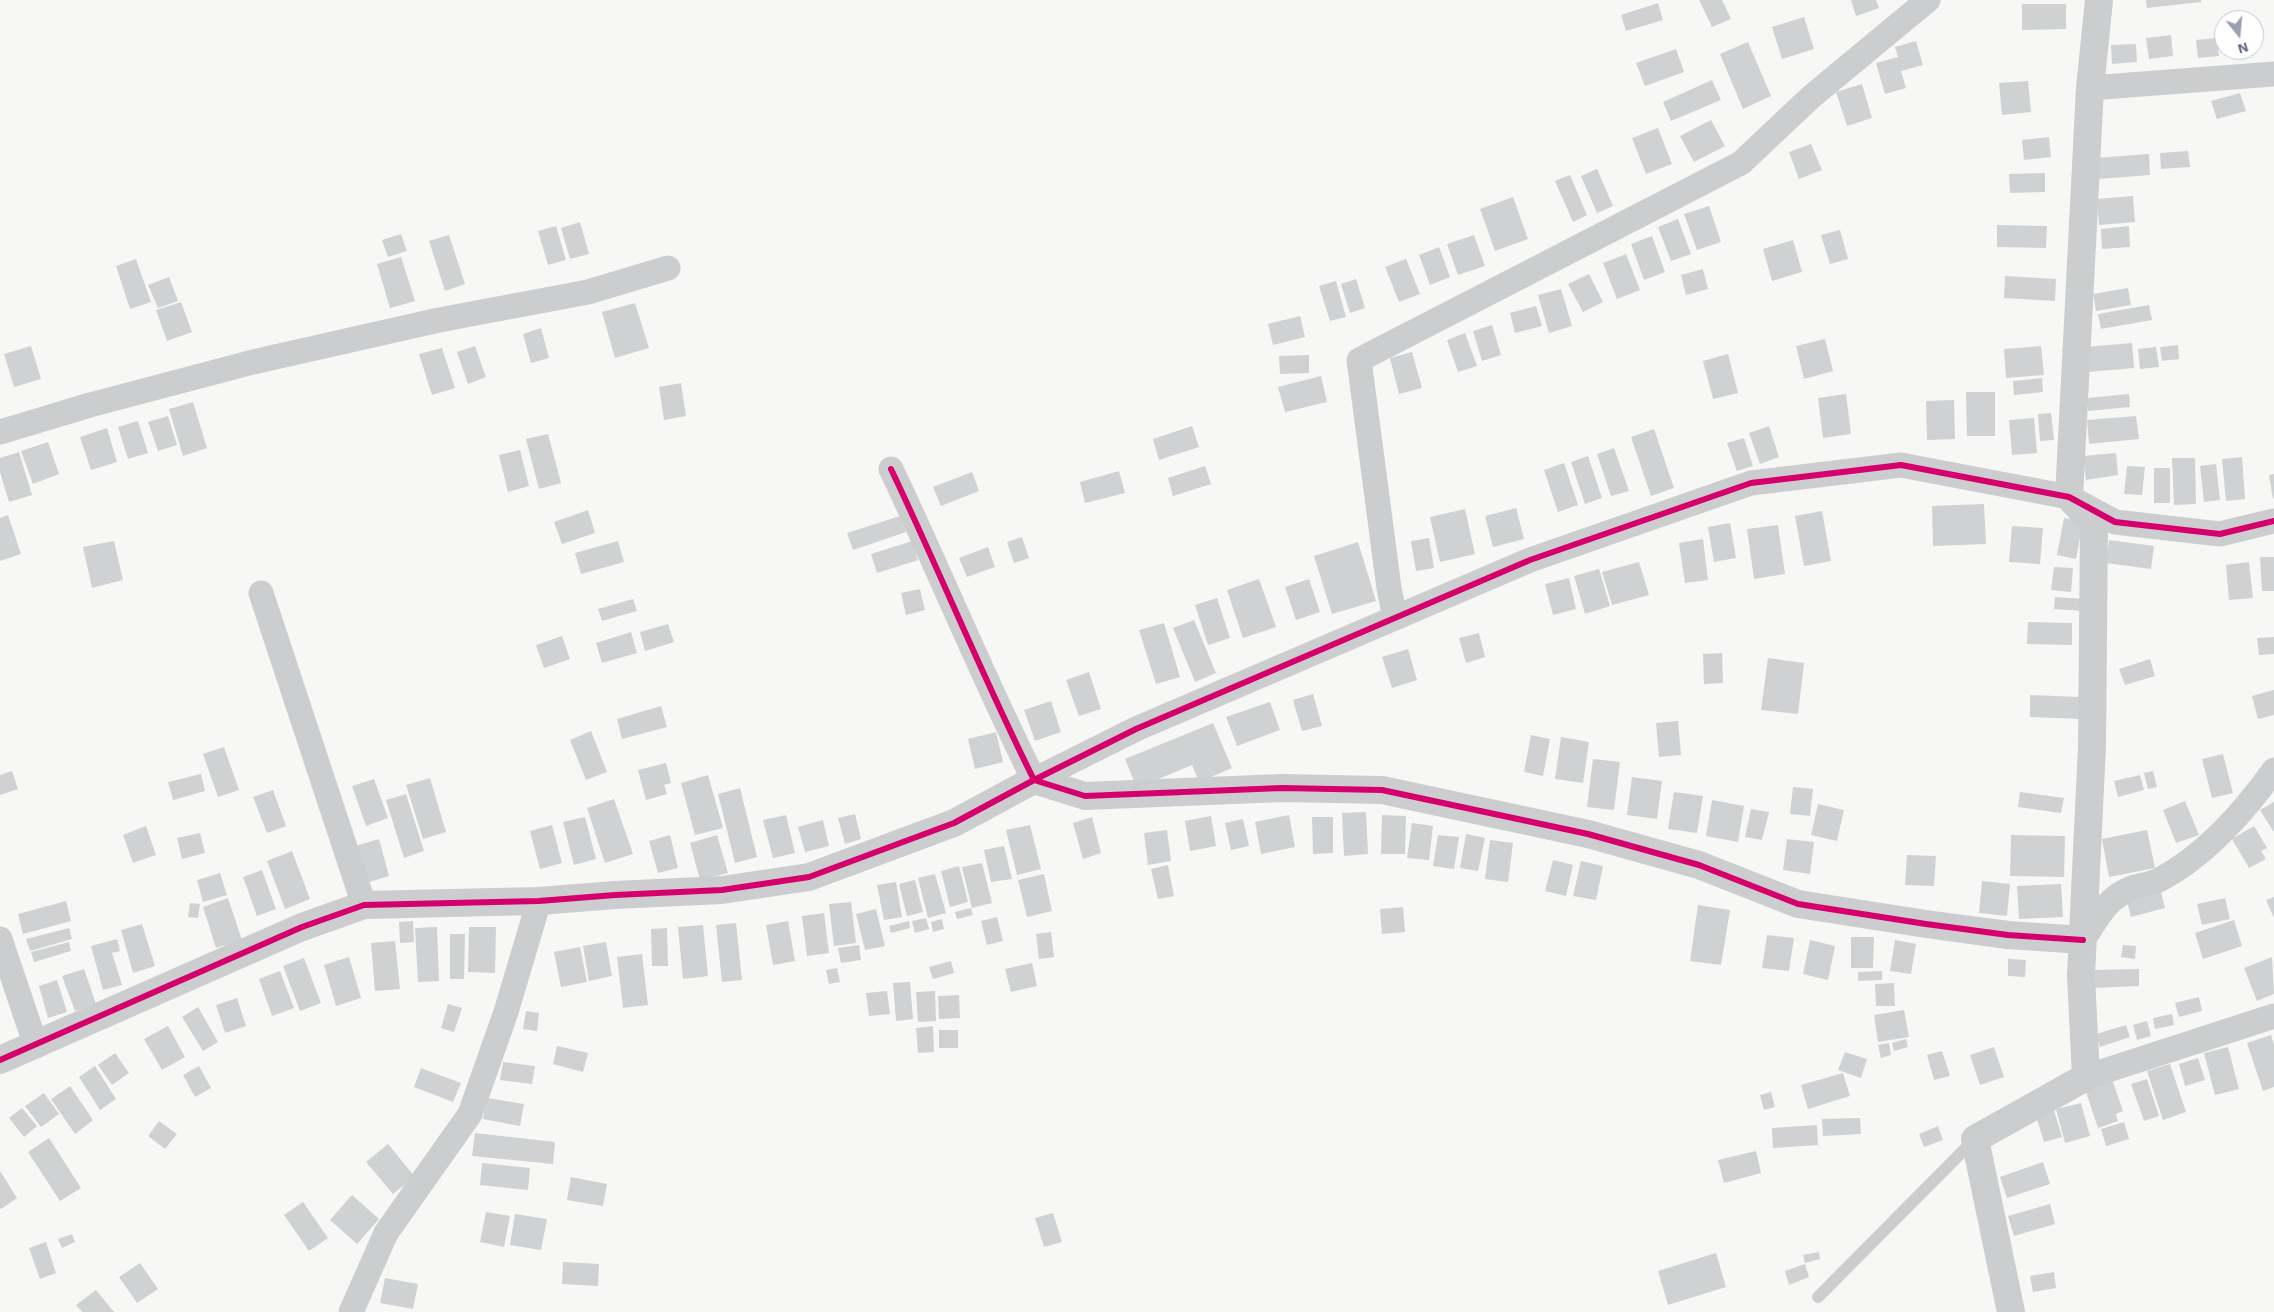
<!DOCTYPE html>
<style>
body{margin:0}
#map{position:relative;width:2274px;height:1312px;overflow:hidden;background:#f7f7f6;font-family:"Work Sans",sans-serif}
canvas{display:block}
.north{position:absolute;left:2214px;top:10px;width:50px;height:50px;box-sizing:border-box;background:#fff;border:1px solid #c2c7ce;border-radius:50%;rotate:163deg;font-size:14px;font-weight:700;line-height:20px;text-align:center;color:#677285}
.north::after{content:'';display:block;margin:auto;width:18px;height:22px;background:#99a1ad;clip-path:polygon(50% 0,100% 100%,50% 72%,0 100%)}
</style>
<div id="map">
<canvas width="2274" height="1312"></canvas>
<div class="north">N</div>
</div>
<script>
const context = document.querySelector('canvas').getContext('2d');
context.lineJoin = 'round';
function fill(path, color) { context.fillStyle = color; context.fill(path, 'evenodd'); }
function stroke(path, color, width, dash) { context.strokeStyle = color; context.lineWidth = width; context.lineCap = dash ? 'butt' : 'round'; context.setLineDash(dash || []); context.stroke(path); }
const building = new Path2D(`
 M1699 0H1722L1731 19 1712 27Z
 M1851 0H1876L1879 8 1856 16Z
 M2146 0H2201V2L2147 8Z
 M1658 3 1663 20 1626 31 1621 15Z
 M2022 4H2066V29L2022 30Z
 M1804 17 1814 49 1782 59 1772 27Z
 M2171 35 2173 56 2149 59 2146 38Z
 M2217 38 2219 56 2198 58 2196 40Z
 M1916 41 1923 65 1901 71 1906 88 1885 94 1876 63 1898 57 1895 47Z
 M1748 42 1771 96 1743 109 1720 54Z
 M2136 44 2137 62 2112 64 2111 45Z
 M1676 49 1684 72 1645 86 1636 63Z
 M1712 80 1721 100 1671 121 1663 102Z
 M2028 81 2031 112 2002 115 1999 83Z
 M1862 84 1872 118 1847 126 1836 92Z
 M2240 93 2246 111 2217 119 2211 101Z
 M1711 120 1725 146 1694 162 1680 136Z
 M1658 128 1672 164 1646 174 1632 138Z
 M2049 137 2051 157 2024 160 2022 140Z
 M1811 144 1822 170 1799 179 1789 152Z
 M2188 151 2190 167 2161 169 2160 153Z
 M2149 154 2150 175 2098 179 2096 158Z
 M1597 169 1613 206 1597 213 1581 176Z
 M2045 173V192L2010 193 2009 174Z
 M1570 175 1587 215 1573 222 1555 181Z
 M2133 196 2135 222 2099 225 2097 199Z
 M1513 197 1528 239 1495 251 1480 209Z
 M1709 206 1721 242 1697 250 1684 214Z
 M1678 219 1691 254 1671 261 1658 227Z
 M580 222 589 254 570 259 561 228Z
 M1997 225 2047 226 2046 248 1997 247Z
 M556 226 566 260 548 265 538 231Z
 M2129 226 2130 247 2102 249 2101 229Z
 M1840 230 1848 259 1830 264 1821 235Z
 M401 234 407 251 388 257 382 240Z
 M449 235 465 284 445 291 429 241Z
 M1474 235 1485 266 1458 275 1447 244Z
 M1652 236 1665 272 1644 280 1631 244Z
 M1793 240 1802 272 1772 281 1763 249Z
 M1439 247 1450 277 1430 285 1419 255Z
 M1626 254 1640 290 1617 299 1603 263Z
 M401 257 415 301 390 308 377 264Z
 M136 259 151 302 130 309 116 266Z
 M1406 259 1420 294 1399 302 1385 267Z
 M1703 269 1708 289 1686 295 1681 275Z
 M1589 274 1603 302 1583 312 1568 284Z
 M2005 276 2056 279 2055 301 2004 298Z
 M169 277 178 301 158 308 148 285Z
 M1356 279 1365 308 1350 313 1341 284Z
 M1336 281 1346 317 1330 321 1319 286Z
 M2128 288 2131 305 2096 311 2093 294Z
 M1561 289 1572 326 1549 333 1538 295Z
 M181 302 192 332 167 341 156 310Z
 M635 303 649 348 615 358 602 312Z
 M2149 305 2152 320 2101 329 2098 314Z
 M1536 306 1542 326 1515 333 1510 313Z
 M1300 316 1305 337 1273 345 1268 324Z
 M1492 325 1501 355 1482 361 1473 331Z
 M541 328 549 358 531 363 523 334Z
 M1465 333 1477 366 1458 372 1447 340Z
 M1825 339 1833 371 1804 379 1796 346Z
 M2132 343 2134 368 2087 372 2085 347Z
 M2178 345 2179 359 2162 361 2160 347Z
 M31 346 41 379 14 387 4 354Z
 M475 346 486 377 468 384 457 352Z
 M2041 346 2044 375 2006 378 2004 349Z
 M2156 347 2159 367 2140 369 2138 349Z
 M442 348 455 388 432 395 419 354Z
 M1412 352 1422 388 1399 394 1390 358Z
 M1728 354 1738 393 1713 399 1703 361Z
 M1309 355V373L1280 374 1279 356Z
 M1321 376 1327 402 1285 412 1278 387Z
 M2042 378 2043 392 2014 395 2013 381Z
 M681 383 686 416 664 420 659 387Z
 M1966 392H1995V436H1967Z
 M1846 394 1851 434 1823 438 1818 398Z
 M2129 394 2130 407 2088 411 2087 398Z
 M1954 400 1955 439 1927 440 1926 401Z
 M193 402 207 448 183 456 169 409Z
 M2051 413 2054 440 2040 441 2038 414Z
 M168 416 177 445 158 451 148 422Z
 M2136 416 2139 439 2089 444 2087 420Z
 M2034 418 2037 453 2012 455 2009 420Z
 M138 421 148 453 128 459 118 427Z
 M1192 426 1199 447 1159 460 1153 439Z
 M1769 426 1779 457 1760 464 1749 433Z
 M107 428 117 462 91 470 80 437Z
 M1654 429 1674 488 1651 496 1631 437Z
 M548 434 561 483 539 489 526 439Z
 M1744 438 1753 466 1737 471 1727 443Z
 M48 442 59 474 33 484 21 451Z
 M1614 448 1629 491 1611 496 1597 454Z
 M520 450 529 486 508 492 499 455Z
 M19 452 32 495 9 502 0 472V458Z
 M2116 453 2118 475 2086 480 2083 456Z
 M1588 456 1602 498 1585 504 1571 462Z
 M2242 457 2245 499 2226 501 2222 459Z
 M2172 458H2195L2196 504 2174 505Z
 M1564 463 1578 505 1558 512 1544 470Z
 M2216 464 2220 500 2204 502 2200 466Z
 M1205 466 1211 484 1173 496 1168 478Z
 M2127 466 2145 467 2142 495 2124 494Z
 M2154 468H2170V503H2154Z
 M1119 471 1125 493 1085 503 1080 482Z
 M972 472 979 491 941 506 933 487Z
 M2274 474V498L2273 499 2269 475Z
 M1984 504 1986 544 1933 546 1932 506Z
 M1516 508 1524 539 1493 547 1485 516Z
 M1465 509 1475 554 1440 562 1430 517Z
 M588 510 595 533 562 544 554 522Z
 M1822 511 1831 561 1804 566 1795 516Z
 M8 515 21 554 0 561V518Z
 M900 516 906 532 853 550 847 533Z
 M2064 518 2083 521 2076 559 2057 555Z
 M1730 523 1736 558 1714 562 1708 527Z
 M1778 525 1785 574 1754 579 1747 529Z
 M2012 526 2043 528 2040 564 2009 562Z
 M1022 537 1029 558 1014 563 1007 542Z
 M1429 538 1434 568 1416 571 1411 541Z
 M1703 539 1708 580 1685 583 1679 543Z
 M2109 540 2154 546 2151 569 2106 563Z
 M114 541 123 580 92 588 83 547Z
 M618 541 624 562 581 574 575 553Z
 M912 541 918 560 877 573 871 554Z
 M1358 542 1376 601 1332 614 1314 556Z
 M988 547 995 567 967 577 959 558Z
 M2260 557H2274V591H2262Z
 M1639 562 1649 595 1612 605 1602 572Z
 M2249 562 2253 598 2229 600 2226 565Z
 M2054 567 2073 568 2071 592 2051 590Z
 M1599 569 1610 606 1585 614 1574 576Z
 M1569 578 1576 609 1553 615 1545 584Z
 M1259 579 1276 627 1243 638 1227 590Z
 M1309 579 1320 612 1296 620 1285 587Z
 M920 589 925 610 906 615 901 593Z
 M2055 597 2085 599 2083 611 2054 609Z
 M1217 598 1230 638 1208 645 1195 605Z
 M633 599 637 611 602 621 598 609Z
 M1194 620 1216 673 1195 682 1173 628Z
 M2028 622 2072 623V645L2027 644Z
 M1164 623 1180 677 1156 684 1139 630Z
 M668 624 674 642 645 651 640 632Z
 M631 632 637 653 602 663 596 643Z
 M1479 633 1485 657 1466 663 1459 638Z
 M562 636 570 659 544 668 536 645Z
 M2274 637V654L2259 655 2257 638Z
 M1408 649 1417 680 1392 688 1382 657Z
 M1722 653 1723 683 1704 684 1703 654Z
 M1768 658 1804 663 1798 714 1761 710Z
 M2150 659 2155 676 2125 685 2119 669Z
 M1089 672 1101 709 1079 716 1066 680Z
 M2274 690V715L2258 719 2252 696Z
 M1313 694 1322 726 1302 731 1293 700Z
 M2030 695 2081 697V719L2030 717Z
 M1051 701 1061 732 1035 741 1024 710Z
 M1270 702 1280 730 1237 746 1226 717Z
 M661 706 667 727 622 739 617 719Z
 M1678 721 1681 755 1659 757 1656 723Z
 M1213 723 1232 768 1199 782 1192 765 1137 788 1125 759Z
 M591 731 607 772 586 780 570 740Z
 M996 732 1003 762 975 769 968 739Z
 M1531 735 1550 739 1543 776 1524 772Z
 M1561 737 1589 742 1583 783 1555 779Z
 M224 747 239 790 218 797 203 754Z
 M2223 754 2233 793 2212 798 2202 759Z
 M1593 759 1620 762 1614 810 1587 807Z
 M666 763 671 783 664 785 667 794 646 800 638 770Z
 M12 771 18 789 0 795V775Z
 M2153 771 2157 787 2148 789 2144 773Z
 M201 774 205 791 173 800 168 782Z
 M708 775 723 828 695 835 681 783Z
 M2140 775 2144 790 2118 797 2114 781Z
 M1632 777 1662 781 1657 819 1627 815Z
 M430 778 446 832 423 839 406 785Z
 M374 779 388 818 366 826 352 786Z
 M1793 787 1813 789 1810 816 1790 814Z
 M740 788 757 857 735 863 718 794Z
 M273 790 286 826 267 833 253 797Z
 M1674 792 1703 796 1697 833 1668 829Z
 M2020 792 2064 798 2061 813 2018 807Z
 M406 794 424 851 404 858 386 800Z
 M614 799 633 854 605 863 587 808Z
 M1712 800 1744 806 1738 842 1706 836Z
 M2185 801 2199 835 2176 843 2163 810Z
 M2274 802V832L2260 810Z
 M1818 804 1844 810 1837 841 1811 835Z
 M1751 809 1769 812 1762 840 1745 837Z
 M1366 812 1368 854 1344 856 1342 813Z
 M855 814 861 839 845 844 838 818Z
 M786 815 795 853 773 858 763 820Z
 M1289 815 1295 847 1261 854 1255 822Z
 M1382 815 1406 816 1405 854H1381Z
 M1211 816 1216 846 1190 851 1185 821Z
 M585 817 596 859 574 865 563 822Z
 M1092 817 1101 853 1083 859 1073 823Z
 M1312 817H1333V853L1313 854Z
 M1243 819 1249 846 1231 850 1225 823Z
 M823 820 829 846 805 852 798 827Z
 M1412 823 1433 826 1429 860 1407 858Z
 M552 825 562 863 540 869 530 831Z
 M1030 825 1041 869 1017 875 1006 830Z
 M146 826 156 855 133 863 123 835Z
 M2254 826 2267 848 2261 851 2266 859 2249 868 2232 839Z
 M1167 830 1171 861 1148 865 1144 833Z
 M2147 830 2155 868 2109 877 2102 839Z
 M200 833 205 853 182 859 177 838Z
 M1466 834 1485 838 1478 871 1460 868Z
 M670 835 678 868 658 873 649 841Z
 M717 835 728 873 700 880 690 843Z
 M1438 835 1459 837 1454 869 1433 866Z
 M2011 835 2065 836 2064 877 2010 876Z
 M379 839 389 876 366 883 355 846Z
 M1787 839 1814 842 1810 874 1783 870Z
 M1490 840 1513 843 1508 882 1485 879Z
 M1004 846 1012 879 991 882 984 850Z
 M292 851 310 899 285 909 267 861Z
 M1907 855 1936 856 1934 886 1905 885Z
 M1553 860 1573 865 1566 896 1545 891Z
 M1581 861 1603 866 1596 900 1573 896Z
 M982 863 992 903 972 908 962 867Z
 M1168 865 1174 896 1158 899 1151 869Z
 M959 866 968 902 950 907 941 871Z
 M262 870 276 909 257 916 243 877Z
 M220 873 227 895 203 902 197 880Z
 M935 874 946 913 928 918 918 878Z
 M1044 874 1052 911 1027 917 1018 880Z
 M915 880 923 912 907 916 899 884Z
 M1982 881 2010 884 2007 916 1979 913Z
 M896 882 902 917 884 920 877 885Z
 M2061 884 2063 917 2019 919 2017 886Z
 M2160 888 2165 908 2131 917 2126 897Z
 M2274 897V918L2266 900Z
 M228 898 242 940 216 948 203 907Z
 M2225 898 2230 919 2202 925 2197 904Z
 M66 901 71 921 23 934 18 914Z
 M851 902 856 943 834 946 829 904Z
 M190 903 200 904 198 918 188 917Z
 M1698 905 1730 910 1721 965 1690 961Z
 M1403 907 1405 932 1382 934 1380 909Z
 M971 908 973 915 957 919 955 912Z
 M876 909 885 946 865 950 856 914Z
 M824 913 829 953 807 956 802 916Z
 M997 917 1003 941 987 945 981 921Z
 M926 918 929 929 915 933 912 921Z
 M942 919 944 929 933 932 931 922Z
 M2234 920 2242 946 2203 959 2195 933Z
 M413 921 414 942 400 943 399 922Z
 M788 921 795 961 773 965 766 925Z
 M909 921 910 928 891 933 889 926Z
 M736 923 742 980 722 982 716 925Z
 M142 924 155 966 133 973 121 930Z
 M703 925 708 976 683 979 678 927Z
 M437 927 439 981 418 982 415 928Z
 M469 927H496L495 973 468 972Z
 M69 928 72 939 30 951 26 939Z
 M667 928 668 966H652L651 929Z
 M1051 932 1054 957 1039 959 1036 934Z
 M450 934H465L464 979H450Z
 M1767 935 1794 938 1789 971 1762 968Z
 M1851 937H1874L1873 968H1851Z
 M117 939 120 951 112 953 122 985 103 990 91 946Z
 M1810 940 1835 946 1828 980 1803 974Z
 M1895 940 1916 944 1911 974 1890 971Z
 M395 941 400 989 375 991 371 943Z
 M69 942 71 951 34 962 31 952Z
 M606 942 612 976 589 981 583 946Z
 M859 945 861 960 841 963 838 948Z
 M2123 945 2136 946 2135 959 2121 957Z
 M580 947 587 982 561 987 554 952Z
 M642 954 648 1005 623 1008 617 957Z
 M349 957 361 998 336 1006 324 965Z
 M2272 957 2274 994 2257 1001 2244 968Z
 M304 958 321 1003 300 1011 283 966Z
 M2008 959 2026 960 2025 977 2008 976Z
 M951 961 954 973 933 979 929 967Z
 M1032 963 1037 986 1011 992 1005 969Z
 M837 968 840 982 829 984 826 970Z
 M84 969 96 1004 75 1011 62 976Z
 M2139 969V986L2094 988 2093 970Z
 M280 971 294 1008 272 1016 259 979Z
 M1882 971V980L1858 981V972Z
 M57 980 67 1012 48 1018 39 986Z
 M910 982 913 1019 896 1021 893 983Z
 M1894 983 1895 1006H1876L1875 984Z
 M887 991 890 1014 869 1016 866 993Z
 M935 991 936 1021 918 1022 916 992Z
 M959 995 960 1018 939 1019 938 996Z
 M2199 997 2202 1011 2179 1017 2175 1003Z
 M237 998 246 1026 225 1033 216 1005Z
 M448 1004 462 1008 454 1032 441 1028Z
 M198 1007 218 1042 203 1051 182 1017Z
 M1904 1010 1909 1037 1878 1042 1874 1015Z
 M526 1011 539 1013 537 1031 523 1029Z
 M2172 1014 2174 1025 2155 1029 2153 1018Z
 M2147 1021 2151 1036 2137 1040 2133 1025Z
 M2126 1025 2130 1037 2100 1047 2096 1034Z
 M168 1026 185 1057 162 1070 144 1039Z
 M933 1026 934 1052 918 1053 916 1028Z
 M939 1030H958V1048H939Z
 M2271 1035 2274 1045V1087L2263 1091 2247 1043Z
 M1906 1039 1908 1047 1894 1051 1892 1043Z
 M1889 1043 1891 1055 1881 1058 1878 1045Z
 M557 1046 588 1053 583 1072 553 1064Z
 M1994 1047 2004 1077 1980 1085 1970 1055Z
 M2228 1047 2239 1089 2215 1095 2204 1053Z
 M1942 1051 1950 1076 1934 1080 1927 1055Z
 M1845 1052 1867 1059 1861 1078 1838 1070Z
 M115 1053 129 1073 112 1085 98 1065Z
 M2198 1058 2205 1080 2185 1086 2179 1064Z
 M503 1062 535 1066 532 1084 500 1080Z
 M2170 1064 2186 1112 2163 1120 2147 1071Z
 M95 1066 116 1099 100 1110 79 1077Z
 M199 1066 211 1088 195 1097 183 1075Z
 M421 1068 461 1083 453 1102 414 1087Z
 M1843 1073 1850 1096 1808 1109 1801 1085Z
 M2112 1079 2123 1111 2116 1114 2118 1121 2098 1128 2085 1089Z
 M2147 1079 2159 1116 2144 1121 2131 1084Z
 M70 1086 93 1120 75 1134 51 1099Z
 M1771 1092 1775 1107 1764 1110 1760 1095Z
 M44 1093 59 1114 41 1127 25 1106Z
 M487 1098 524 1104 520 1126 483 1119Z
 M2081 1103 2090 1136 2065 1143 2056 1109Z
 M2053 1107 2062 1137 2044 1142 2035 1113Z
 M22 1108 37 1126 24 1137 9 1118Z
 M1860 1118 1861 1134 1823 1136 1822 1119Z
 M159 1121 177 1134 165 1149 148 1136Z
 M2124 1122 2129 1139 2106 1146 2101 1129Z
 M1817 1125 1818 1145 1773 1148 1772 1128Z
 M1938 1126 1943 1140 1924 1147 1919 1134Z
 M475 1133 555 1142 553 1164 472 1156Z
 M49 1138 81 1188 60 1201 28 1152Z
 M388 1144 415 1177 393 1194 366 1162Z
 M1756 1151 1761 1173 1724 1183 1718 1160Z
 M2043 1162 2050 1184 2007 1198 2000 1177Z
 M482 1163 530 1168 528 1190 480 1185Z
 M0 1171 17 1198 1 1209 0 1208Z
 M571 1177 607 1184 603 1206 567 1200Z
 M352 1195 379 1219 357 1244 330 1220Z
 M303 1202 328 1238 309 1251 284 1215Z
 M2050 1204 2055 1224 2014 1236 2008 1216Z
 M486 1212 510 1216 504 1247 480 1242Z
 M1053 1213 1062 1242 1044 1247 1035 1218Z
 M515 1214 547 1219 541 1250 510 1245Z
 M72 1234 75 1242 62 1248 58 1239Z
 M46 1242 56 1273 40 1279 29 1248Z
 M1819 1252 1820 1259 1805 1263 1803 1255Z
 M1716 1253 1726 1287 1668 1305 1658 1271Z
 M563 1262 599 1264 598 1286 562 1284Z
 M140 1263 158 1289 137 1303 119 1277Z
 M1805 1264 1809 1277 1789 1285 1785 1271Z
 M2054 1272 2056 1288 2033 1292 2030 1276Z
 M385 1278 418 1284 413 1309 380 1303Z
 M96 1290 114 1312H82L76 1305Z`);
const service = new Path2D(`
 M1818 1297 1975 1139`);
const minor = new Path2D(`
 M2090 88 2274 74
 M0 432 90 405 253 362 439 320 588 292 668 268
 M891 469C940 572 983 678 1034 780L1136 729 1530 560 1751 483 1901 465 2069 497 2115 522 2220 534 2274 521
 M261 593 364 905
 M1395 618 1389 588 1359 360 1741 163 1811 97 1928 0
 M0 939 36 1046
 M2083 940C2097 919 2106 898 2132 888 2141 885 2153 884 2161 879 2207 854 2244 812 2274 770
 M2086 1077 2274 1016
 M351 1312 386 1233 470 1114 506 1012 539 901`);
const tertiary = new Path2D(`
 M0 1060 302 927 364 905 539 901 615 895 722 890 809 877 954 823 1034 780 1085 796 1282 788 1382 790 1588 834 1699 865 1798 904 1926 924 2008 935 2083 940
 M2011 1312 1975 1139 2086 1077 2081 976 2092 746 2094 524 2069 497 2090 88 2099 0`);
const cycleway = new Path2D(`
 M891 469C940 572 983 678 1034 780L1136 729 1530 560 1751 483 1901 465 2069 497 2115 522 2220 534 2274 521
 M0 1060 302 927 364 905 539 901 615 895 722 890 809 877 954 823 1034 780 1085 796 1282 788 1382 790 1588 834 1699 865 1798 904 1926 924 2008 935 2083 940`);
fill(building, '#d0d1d2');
stroke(service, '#cccdcf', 12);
stroke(minor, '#cccdcf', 25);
stroke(tertiary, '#cccdcf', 28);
stroke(cycleway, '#d6006c', 6);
</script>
